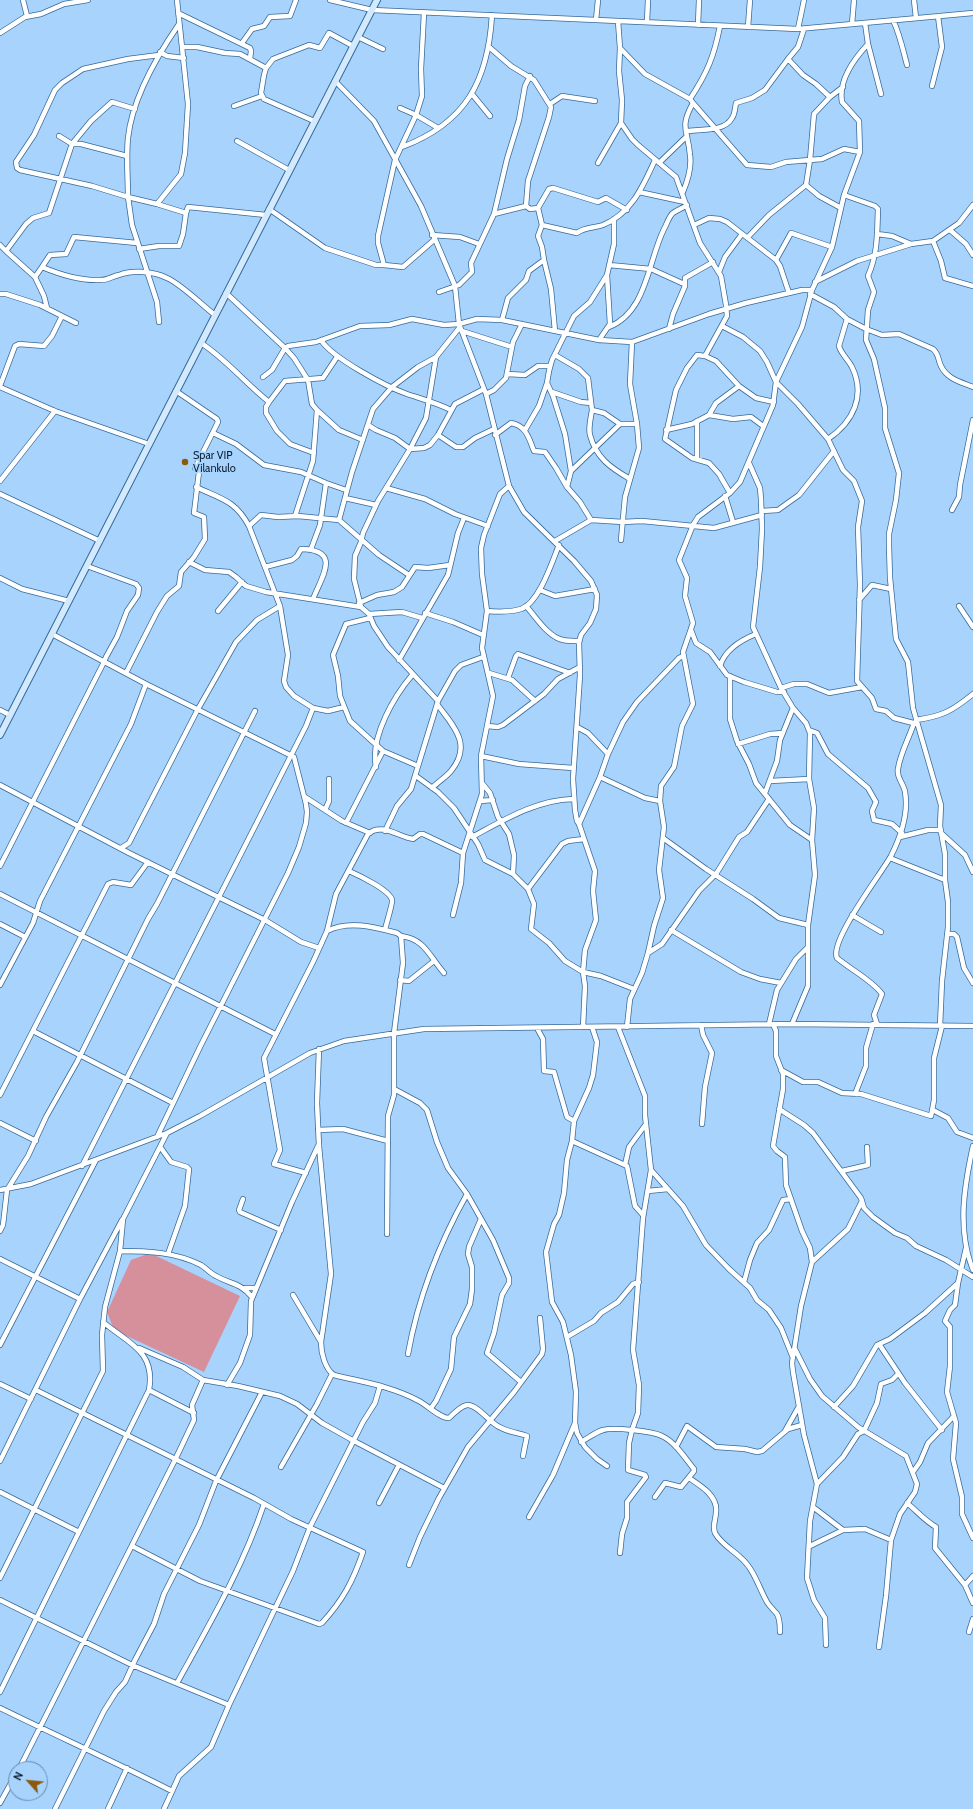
<!DOCTYPE html>
<style>
body{margin:0}
#map{position:relative;width:973px;height:1809px;overflow:hidden;background:#a8d3fd;font-family:Cabin,sans-serif}
canvas{display:block}
.north{position:absolute;left:8px;top:1761px;width:40px;height:40px;box-sizing:border-box;background:#a8d3fd;border:1px solid #698cad;border-radius:50%;rotate:297deg;font-size:11px;font-weight:700;line-height:16px;text-align:center;color:#0b2135}
.north::after{content:'';display:block;margin:auto;width:14px;height:18px;background:#8f590c;clip-path:polygon(50% 0,100% 100%,50% 72%,0 100%)}
</style>
<div id="map">
<canvas width="973" height="1809"></canvas>
<div class="north">N</div>
</div>
<script>
const context = document.querySelector('canvas').getContext('2d');
context.lineJoin = 'round';
function fill(path, color) { context.fillStyle = color; context.fill(path, 'evenodd'); }
function stroke(path, color, width, dash) { context.strokeStyle = color; context.lineWidth = width; context.lineCap = dash ? 'butt' : 'round'; context.setLineDash(dash || []); context.stroke(path); }
function drawText(font, color, halo, rows, align = 'center') {
  context.font = font + ' Cabin,sans-serif'; context.lineWidth = 3.5; context.setLineDash([]); context.textBaseline = 'middle'; context.strokeStyle = halo; context.fillStyle = color; for (const [text, x, y, turn = 0] of rows) {
    context.save(); context.translate(x, y); context.rotate((+turn || 0) * Math.PI / 180); context.textAlign = isNaN(turn) ? turn : align; if (halo) context.strokeText(text, 0, 0); context.fillText(text, 0, 0); context.restore();
  }
}
const green = new Path2D(`
 M150 1253 240 1296 204 1372 114 1330 107 1312 131 1260Z`);
const street = new Path2D(`
 M23 0 27 16
 M330 0 372 10 798 29 973 13
 M914 0 916 18
 M178 13 250 48 251 51 250 59
 M596 20 598 0
 M893 20C900 35 903 50 907 65
 M618 21 620 48 619 71 622 100 621 123 632 139 638 145 676 177 700 243 721 276 726 305 727 316 705 356 697 355 687 368 676 390 665 439 692 458 709 463 719 474 730 493
 M647 22 648 0
 M865 23 868 44 881 94
 M852 24 854 0
 M698 25 699 0
 M748 27 750 0
 M798 29 804 0
 M804 29 798 47 788 59 803 75 816 84 830 97
 M0 33 25 17 41 14 64 4 88 0
 M358 37 383 49
 M242 43 252 29 264 26 270 17 290 16 296 0
 M182 47H197L225 53 240 54 266 68
 M489 47 511 66 534 80 551 107 549 117 528 181 526 206 530 209 538 208 542 225 538 236 542 247 544 260 529 271 526 280 508 298 502 320
 M620 48 645 74 690 99
 M160 52 167 56 184 58
 M159 55 128 59 83 69 62 83 55 90 34 135 16 162 17 168 20 170 92 186 128 197C128 178 126 158 128 138 132 100 157 56 179 24
 M335 81 374 121 421 206 455 286 459 324 486 394 509 486 524 512 574 561 591 581 597 595 596 609 590 623 581 635 579 643 580 675 573 779 575 810 577 821 579 824 595 871 593 891 596 920 585 950 583 972 601 976 634 989
 M932 86 942 47 938 16
 M472 94 490 116
 M693 103 747 165 771 167 786 162 822 159 844 149 860 152
 M550 104 562 96 595 101
 M234 106 262 96
 M400 108 416 115 438 128
 M314 121 264 99 261 93 264 75 266 68 273 59 309 45 320 48 329 33 353 46
 M686 131C700 129 725 132 732 118 735 114 735 108 736 103L752 98 765 90 788 59
 M59 136 72 144 91 121 112 102 135 109
 M237 141 289 170
 M402 147C466 123 488 81 492 15
 M598 163 621 123
 M659 163 687 136
 M806 185 819 196 841 208
 M639 192 685 202
 M683 192C688 180 692 168 690 155 688 130 679 128 693 103L690 99C707 73 714 57 720 26
 M844 195 875 206 878 209C877 234 878 253 868 276L874 292 868 310 866 340 874 359 885 408V428L899 473 896 500 889 534V546L890 578 896 639 908 662 913 708 941 805 940 826 945 854V880L948 902V927L942 981 940 1026
 M157 204 186 213 188 207 266 215
 M538 208 549 189 553 188 598 202 606 198 627 210
 M269 209 325 248 376 265H384L378 243V236L395 160 416 115 422 96 421 69 424 13
 M494 214 526 206
 M542 225 577 233C584 227 595 228 603 225 632 213 643 186 655 160
 M694 225 709 218 720 219 727 222 776 260 780 266 789 293
 M950 230 966 244 973 255
 M877 234 892 236 911 244
 M432 235 460 237 479 244
 M748 237 769 215 806 185 810 160 814 114 830 97 843 87
 M933 241 941 261 945 278 973 286
 M0 245 6 251 26 224 33 218 49 213 72 144H81L127 156
 M139 249 159 246H179L183 234 186 213
 M6 251 35 277 42 267C61 275 81 281 101 280 108 280 113 276 119 275 133 270 153 271 167 278 181 284 202 305 215 315
 M544 260 551 289 555 331
 M776 260 791 233 832 247
 M384 265 403 267 434 240
 M609 265 651 269 684 284
 M42 267 50 255 66 254 74 237 137 243
 M719 272 725 257 742 234
 M607 275 590 302 574 316 552 360 549 371 547 383 553 396 565 434 571 471 567 487 580 502 591 520 623 522 642 521 714 528 762 515
 M35 277 44 296 47 308
 M815 282 857 261 911 244 933 241 959 223 973 205
 M439 292 459 285 472 272 471 263 494 214 507 159 519 120 525 86 530 76
 M226 293 285 348 294 358 308 380 312 404 317 410 339 430 363 440
 M0 294H6L40 305 76 323
 M810 294 834 307 847 319 866 329 882 335 899 334 933 349C939 354 938 360 941 366 947 379 961 382 973 387
 M159 322 157 302 132 225 128 197 157 204 181 174 185 153 188 104 177 0
 M722 326 743 337 760 351 767 362 776 382 798 404 828 439 843 470 854 481 862 501 858 527 860 585 857 681 872 698 876 709 886 711 894 718 917 724
 M609 327C647 312 648 261 664 229 667 224 669 216 673 213 677 210 683 208 687 205
 M669 329 673 314 685 286V278L713 262
 M462 331 512 347
 M321 340C332 358 387 387 407 394 422 399 437 403 451 410
 M599 340 610 324 607 275 614 244V219
 M201 343C226 359 245 383 269 402
 M555 355 579 369 588 378 592 410 604 413 620 424H637
 M705 356 716 361 739 386 756 398 774 402
 M508 374 525 375 538 366H550
 M263 377 272 370 285 348 288 346 316 342 360 326 389 325 412 319 444 325 459 324 477 319 502 320 599 340 632 342 709 314 746 303 802 290H812
 M0 386 15 346 19 344 44 346 52 336 62 316
 M0 387 55 411 149 444
 M552 392 581 402 591 403
 M486 394 494 390 506 378 513 342 522 324
 M592 410C591 417 588 428 590 435 596 458 611 468 630 479
 M709 415 733 419 751 417 763 426
 M697 421V459
 M368 425 376 430 395 438 410 449 424 448 430 445 438 435 455 404 484 389
 M525 430 539 406 547 383
 M666 430 692 424 709 415 716 403 739 386
 M213 433 236 444 264 465 301 472 326 483 346 490
 M438 435 456 447H463L475 438 494 429
 M495 435 511 423C527 426 529 439 534 451L545 452 556 468 567 487
 M828 439C853 422 866 396 852 367 848 359 841 354 839 346L847 319
 M314 453 290 444 277 431 266 413V407L269 402 285 381 323 378 337 357
 M749 463 760 488 761 499 762 529 760 567 753 627 781 688 793 708 806 723 810 733 809 779 814 808 812 840 815 875 808 925V986L792 1024
 M571 471 620 424
 M0 481 55 411
 M196 487C221 499 235 500 249 526L280 606 288 655 284 681 286 687 294 696 313 708 328 711 344 707
 M386 488 425 499 455 514 488 526
 M0 494 100 541
 M725 496 733 522
 M345 498 376 505
 M952 510 959 497 960 485 973 420
 M762 511 778 510 799 495 834 451
 M295 516 313 461 317 410
 M339 520 352 472 373 409 392 387 418 367 436 357
 M249 526 261 515 278 517 298 516 339 520 379 555 409 575
 M621 540 625 497 639 448 637 424 630 384 632 342
 M555 541 591 520
 M311 549 320 525 326 483
 M189 562 205 570 229 572 236 577 246 586 266 592 361 607 369 614 374 626 388 647 438 701
 M265 567 292 560 297 556 301 549C342 550 322 576 313 599
 M0 578 22 589 69 601
 M540 590 555 596 595 589
 M859 600 872 585 891 589
 M359 603 377 595 394 592 402 587 415 567 428 568 450 565
 M526 606C536 617 548 637 563 640 568 641 574 641 579 641
 M959 606 973 627
 M361 607 354 579 355 556 361 542 363 533 378 501 410 449 426 418 436 357 460 327
 M218 611 242 582
 M487 611C498 612 511 612 521 609 539 603 552 562 559 545
 M425 613 453 622 483 635
 M369 614 402 612 422 618
 M370 618 346 624 333 655 338 676 340 696 350 721 383 751 418 766
 M691 630 696 643 710 652 727 675 744 682 777 692H784
 M399 660 448 575 458 533 464 518
 M720 666C725 650 741 640 756 634
 M126 673 157 612 167 596 179 586 181 572 194 557 205 539 204 517 194 513 199 472 195 468 218 422 217 419 176 391
 M489 673 512 680 535 701
 M730 676V719L737 741 749 764 756 783 790 825 812 840
 M508 678 516 656 518 654 570 673
 M146 684 294 757 306 804 307 812 306 823 299 847 288 873 200 1047 157 1137
 M781 688 794 684H807L829 693 862 687
 M0 710 10 715
 M916 720C943 716 952 711 973 694
 M487 726 498 727 503 725 544 694 558 679 580 667
 M577 727 588 733 608 754 600 777 579 824
 M809 730 817 733 828 754 868 788 876 802 872 811 874 820 892 824 902 833
 M738 744 770 734 783 733
 M608 754 623 722 637 702 679 658 683 656
 M481 756 519 764 573 768
 M376 767C370 737 394 696 413 674
 M416 776 438 792 454 808 478 844 485 860 513 874 528 889 534 904 531 929 549 943 565 961 583 972 585 986 583 1027
 M600 777 645 798 660 801
 M770 781 809 779
 M482 783 490 793 498 817 509 834 514 855 513 874
 M0 785 129 853 265 920 301 942 319 948
 M432 788C438 782 446 777 451 771 473 744 453 726 437 704
 M765 793 777 761 780 740 793 708
 M305 797 342 821 370 833
 M480 801 493 800
 M325 810 329 801V779
 M346 823 383 751
 M385 831 397 806 411 789 438 701 455 671 461 665 483 657
 M941 833 965 855 973 872
 M472 837C504 820 536 800 573 799
 M900 837 928 830H940
 M663 838 706 869 753 899 779 918 808 925
 M121 848 129 843 198 709 236 642 257 620 280 606
 M890 858 945 880
 M0 866 104 662 106 657 117 637 127 611 138 595 139 588 136 584 87 566
 M349 871C358 875 390 890 392 900 393 903 386 924 385 930
 M528 889 562 844 568 841 584 839
 M0 894 275 1034
 M453 915 461 883 463 853 482 794 481 756 493 696 482 648 487 611 482 574 481 548 484 535 500 494 509 486
 M852 915 881 932
 M0 924 25 937
 M671 930 741 972 760 979 781 983
 M327 931C349 920 374 927 397 933L401 936 403 963 394 1033V1095L388 1116 387 1234
 M948 934H954L957 937 964 968 973 983
 M401 936C425 939 429 956 444 973
 M648 953 662 944 699 891 716 874 739 837 747 832 769 799
 M400 980 409 981 434 961
 M0 985 33 923 40 901 131 724 146 684 52 634
 M769 1024 777 990 796 959 808 947
 M773 1024 776 1031V1056L783 1074V1089L773 1146 777 1151 785 1157 786 1185 802 1231 810 1248 812 1262 801 1306 792 1363 793 1372 804 1435 817 1484 810 1521 807 1578 814 1600 825 1618 826 1645
 M877 1024 874 1015 882 994C873 981 850 969 837 958 829 941 881 874 891 856 901 836 909 814 905 792 904 784 896 777 898 769 900 754 909 738 914 723
 M701 1025 703 1035 712 1053 705 1087 702 1124
 M592 1027 597 1042 593 1075 589 1088 574 1121 572 1141 567 1160 564 1193 559 1215 554 1224 546 1252 552 1302 563 1322 571 1355 576 1392 575 1423 577 1433 585 1447 597 1459 607 1466
 M618 1027 645 1096V1115L651 1170 643 1218 633 1350 639 1385 638 1413 632 1430 629 1443 628 1470 645 1475 646 1477 627 1502V1518L622 1534 620 1553
 M627 1027 630 999 642 973 648 953 654 926 663 898 659 870 664 827 660 801 661 786 674 767 682 726 693 704 683 652 693 623 685 596 687 578 679 560 693 525 698 517 730 493 740 482 773 405 776 382 802 327 812 290 832 247 844 195 860 152 859 121 842 102C838 80 854 59 868 44
 M537 1028 543 1039 544 1071 554 1072 567 1117 574 1121
 M33 1031 173 1103
 M319 1049 317 1103 319 1146 331 1274 321 1342C321 1353 325 1369 334 1375 362 1382 391 1386 417 1400 426 1404 441 1419 449 1418 453 1414 461 1406 467 1405 475 1404 487 1418 492 1422 502 1431 515 1432 527 1436L523 1456
 M781 1070 803 1082H818L842 1093 861 1094 931 1116 934 1100V1058L942 1026
 M394 1089 420 1103 427 1110 437 1142 448 1168 467 1194 493 1240 509 1278V1283L502 1295 494 1333 487 1353 521 1382
 M855 1094 866 1066V1048L873 1024
 M0 1095 108 884 113 882 131 885 148 862
 M779 1109 804 1125 813 1133 861 1198 864 1208 873 1217 895 1233 907 1238 916 1246 946 1260 973 1277
 M933 1110 948 1118 957 1132 973 1138
 M0 1123 36 1141
 M318 1130 343 1129 388 1141
 M572 1141 627 1166 635 1206 643 1215
 M973 1146C964 1187 957 1230 973 1270
 M161 1148 171 1162 187 1167 189 1169 185 1206 168 1254
 M625 1165 629 1147 646 1124
 M82 1166 306 726 313 708
 M651 1170 683 1206 706 1245 729 1269 750 1288 757 1300 769 1310 781 1328 793 1358
 M842 1171 868 1165 867 1147
 M306 1173 274 1164 280 1150 264 1058 313 962 327 931 336 894 368 834C381 822 399 837 413 839L420 834H423L463 853
 M0 1190 31 1184 167 1133 200 1116 310 1053 344 1041 424 1029 792 1024 973 1026
 M648 1191 668 1189
 M243 1199 239 1210 240 1212 281 1230
 M0 1231 3 1225 7 1190 28 1156 46 1117 77 1062 148 919 157 904 255 711
 M120 1251C148 1251 175 1252 201 1265 206 1268 210 1273 216 1276 232 1285 239 1282 252 1297
 M0 1259 80 1299
 M812 1262 848 1229 862 1201
 M744 1282 750 1260 757 1243 769 1230 783 1200 791 1199
 M958 1283 955 1305 950 1310 945 1321 950 1327V1366L947 1392 956 1423 953 1459 962 1497V1514L973 1538
 M245 1288H256
 M293 1295 321 1342
 M567 1337 594 1321 601 1313 618 1302 633 1284 639 1282
 M879 1344 905 1383 942 1430
 M0 1345 96 1160
 M139 1348 183 1367 203 1380 238 1386 280 1396 297 1404 322 1423 354 1441 444 1488
 M795 1349 810 1379 822 1396 858 1427 906 1456 917 1484 915 1492 900 1514 891 1540 886 1596 879 1647
 M408 1354C418 1298 439 1244 467 1194
 M0 1384 31 1399
 M227 1385 240 1363 250 1335 251 1301 292 1202 318 1146
 M36 1390 254 1498 291 1519 363 1552C353 1581 343 1600 322 1623L319 1624 200 1581 132 1546
 M149 1390 194 1413
 M834 1407 853 1386 877 1345 890 1339 925 1313 958 1283 966 1248
 M431 1408 436 1401 451 1369 454 1337 470 1304 472 1289V1267L468 1254 469 1247 481 1219
 M785 1431 798 1408
 M581 1442C588 1438 596 1432 603 1430 614 1427 652 1431 662 1436 675 1442 685 1458 694 1469V1471L681 1487 665 1483 655 1497
 M676 1447 687 1426 716 1447 745 1449 757 1452 762 1451 788 1429 802 1425
 M0 1461 80 1299 122 1220
 M281 1467 317 1404 332 1374
 M913 1472 920 1462 928 1443 954 1416
 M689 1478C701 1486 718 1496 716 1512 716 1519 712 1526 715 1533 721 1544 733 1550 741 1558 754 1569 759 1588 767 1602 770 1607 774 1610 777 1614 780 1619 780 1626 780 1632
 M817 1484 843 1457 858 1434 864 1431 877 1403 881 1384 892 1380 898 1374
 M0 1492 79 1532
 M379 1503 399 1465
 M907 1503C917 1511 925 1521 936 1527L935 1548 965 1585 973 1603
 M813 1507 843 1530
 M529 1517 553 1475 575 1423
 M810 1546 843 1530 865 1529 891 1540
 M409 1565 420 1537 439 1498 468 1447 514 1392 542 1354 543 1349 540 1318
 M0 1578 103 1371 102 1335 105 1307 120 1251 123 1219 167 1133
 M965 1585 973 1576
 M0 1600 132 1665 229 1705
 M969 1632 973 1619
 M177 1683C209 1625 243 1567 264 1504
 M0 1692 149 1390C156 1351 128 1343 103 1322
 M0 1708C57 1736 115 1762 172 1791
 M19 1769 175 1460 194 1420 192 1405 203 1380
 M0 1803 16 1774
 M55 1809 104 1711 116 1692 125 1682 135 1660 154 1624 164 1594 199 1525 216 1481 262 1392
 M108 1809 127 1768
 M164 1809 179 1776 211 1747 229 1705 293 1571 310 1527 363 1422 375 1403 380 1386`);
const secondary = new Path2D(`
 M0 735 377 0`);
const markers = [
 [185,462,4,"#8f590c"]
];
const poiNames = [
 ["Spar VIP",193,456],
 ["Vilankulo",193,469]
];
fill(green, '#d6909c');
stroke(street, '#366a99', 6);
stroke(secondary, '#366a99', 8);
stroke(street, '#fff', 4.5);
stroke(secondary, '#d3e9fe', 6);
for (const [x, y, r, color] of markers) { const dot = new Path2D(); dot.arc(x, y, r, 0, 2 * Math.PI); context.fillStyle = color; context.fill(dot); stroke(dot, '#a8d3fd', 1.5); }
drawText('11px', '#0b2135', '#a8d3fd', poiNames, 'left');
</script>
